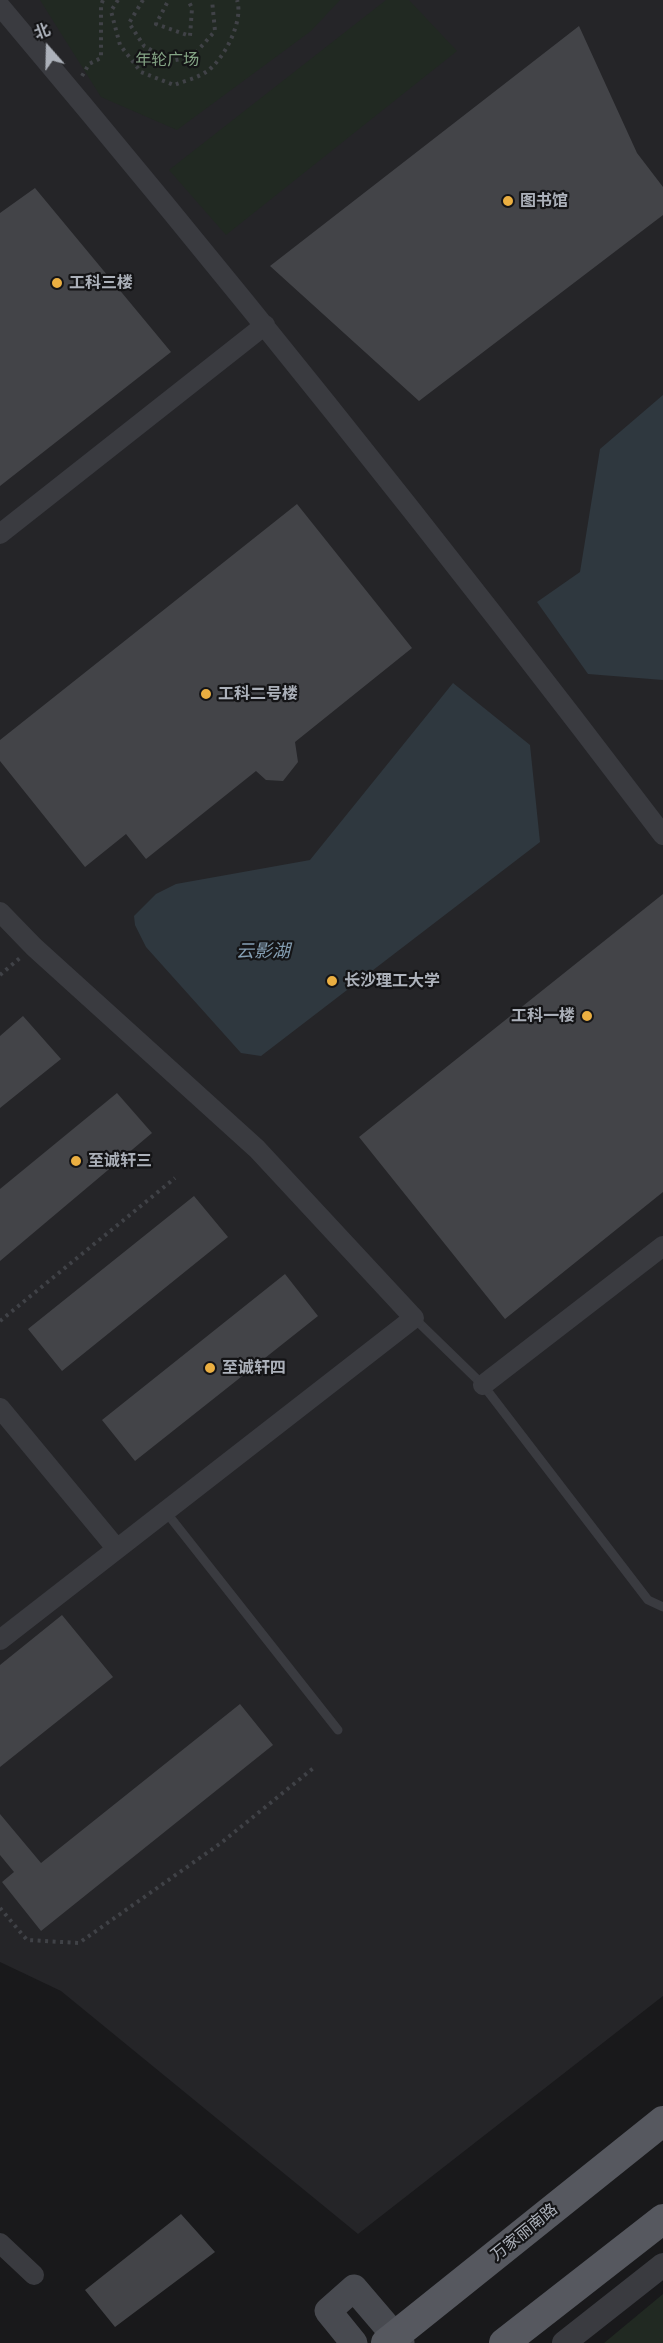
<!DOCTYPE html>
<meta charset="utf-8">
<style>
body{margin:0}
#map{position:relative;width:663px;height:2343px;overflow:hidden;background:#19191b;font-family:"Exo 2","Noto Sans SC",sans-serif}
canvas{display:block}
.north{position:absolute;left:18px;top:18px;width:60px;height:60px;-webkit-text-stroke:4px #141416;paint-order:stroke;rotate:340deg;font-size:16px;font-weight:700;line-height:24px;text-align:center;color:#acb1ba}
.north::after{content:'';display:block;margin:auto;width:21px;height:27px;background:#acb1ba;clip-path:polygon(50% 0,100% 100%,50% 72%,0 100%)}
</style>
<div id="map">
<canvas width="663" height="2343"></canvas>
<div class="north">北</div>
</div>
<script>
const context = document.querySelector('canvas').getContext('2d');
context.lineJoin = 'round';
function fill(path, color) { context.fillStyle = color; context.fill(path, 'evenodd'); }
function stroke(path, color, width, dash) { context.strokeStyle = color; context.lineWidth = width; context.lineCap = dash ? 'butt' : 'round'; context.setLineDash(dash || []); context.stroke(path); }
function drawText(font, color, halo, rows, align = 'center') {
  context.font = font + ' "Exo 2","Noto Sans SC",sans-serif'; context.lineWidth = 4.5; context.setLineDash([]); context.textBaseline = 'middle'; context.strokeStyle = halo; context.fillStyle = color; for (const [text, x, y, turn = 0] of rows) {
    context.save(); context.translate(x, y); context.rotate((+turn || 0) * Math.PI / 180); context.textAlign = isNaN(turn) ? turn : align; if (halo) context.strokeText(text, 0, 0); context.fillText(text, 0, 0); context.restore();
  }
}
const built = new Path2D(`
 M0 0H663V1996L358 2234 61 1991 0 1962Z`);
const green = new Path2D(`
 M40 0H340L311 31 177 130 101 97Z
 M386 0H409L457 51 226 235 169 170Z
 M663 2294V2343H604Z`);
const water = new Path2D(`
 M663 395V680L588 674 537 602 580 572 600 449Z
 M453 683 530 745 540 842 261 1056 241 1053 146 947 135 925 134 916 156 894 176 884 310 860Z`);
const building = new Path2D(`
 M579 26 637 153 663 187V215L419 401 270 266Z
 M35 188 171 352 0 486V213Z
 M297 504 412 648 295 742 298 762 283 781 266 780 256 771 146 859 126 834 85 867 0 761V740Z
 M663 894V1192L505 1319 359 1137Z
 M23 1016 61 1059 0 1108V1036Z
 M117 1093 152 1133 0 1261V1189Z
 M194 1196 228 1237 62 1371 28 1329Z
 M285 1274 318 1316 135 1461 102 1420Z
 M62 1615 113 1677 0 1767V1665Z
 M240 1704 273 1745 41 1931 2 1882 14 1872 0 1855V1814L41 1863Z
 M181 2214 215 2252 115 2327 85 2290Z`);
const path = new Path2D(`
 M118 0 111 11 120 45 141 72 174 85C184 81 197 78 206 72 224 60 244 21 237 0
 M143 0 129 23 144 46 170 61 192 57 215 31 212 0
 M167 3 156 24 190 36 192 8 188 0
 M82 76 89 64 101 58V5L103 0
 M0 975 21 957
 M0 1321 175 1178
 M0 1908 27 1940 79 1943 221 1843 316 1766`);
const service = new Path2D(`
 M414 1318 483 1385 648 1600 663 1607
 M166 1512 338 1730`);
const minor = new Path2D(`
 M0 6C229 277 449 553 663 835
 M0 534 265 325
 M0 912 34 947 257 1149 414 1318 0 1640
 M483 1385 663 1246
 M0 1408 117 1549
 M0 2243 34 2275`);
const tertiary = new Path2D(`
 M564 2343 663 2265`);
const secondary = new Path2D(`
 M354 2343 328 2311 354 2288 401 2343`);
const primary = new Path2D(`
 M386 2343 663 2121
 M504 2343 663 2219`);
const markers = [
 [508,201,6,"#ebaf41"],
 [57,283,6,"#ebaf41"],
 [206,694,6,"#ebaf41"],
 [332,981,6,"#ebaf41"],
 [587,1016,6,"#ebaf41"],
 [76,1161,6,"#ebaf41"],
 [210,1368,6,"#ebaf41"]
];
const parkNames = [
 ["年轮广场",167,60]
];
const poiNames = [
 ["图书馆",520,201],
 ["工科三楼",69,283],
 ["工科二号楼",218,694],
 ["长沙理工大学",344,981],
 ["工科一楼",575,1016,"right"],
 ["至诚轩三",88,1161],
 ["至诚轩四",222,1368]
];
const streetNames = [
 ["万家丽南路",524,2232,-39]
];
const waterNames = [
 ["云影湖",263,951]
];
fill(built, '#252528');
fill(green, '#212922');
fill(water, '#2f383f');
fill(building, '#434448');
stroke(path, '#404247', 4, [3, 4.5]);
stroke(service, '#3a3b40', 9);
stroke(minor, '#3a3b40', 20);
stroke(tertiary, '#3a3b40', 24);
stroke(secondary, '#484a50', 27);
stroke(primary, '#56585f', 30);
for (const [x, y, r, color] of markers) { const dot = new Path2D(); dot.arc(x, y, r, 0, 2 * Math.PI); context.fillStyle = color; context.fill(dot); stroke(dot, '#141416', 2); }
drawText('16px', '#84a485', '#141416', parkNames);
drawText('bold 16px', '#acb1ba', '#141416', poiNames, 'left');
drawText('16px', '#acb1ba', '#141416', streetNames);
drawText('italic 18px', '#859fb3', '#141416', waterNames);
</script>
